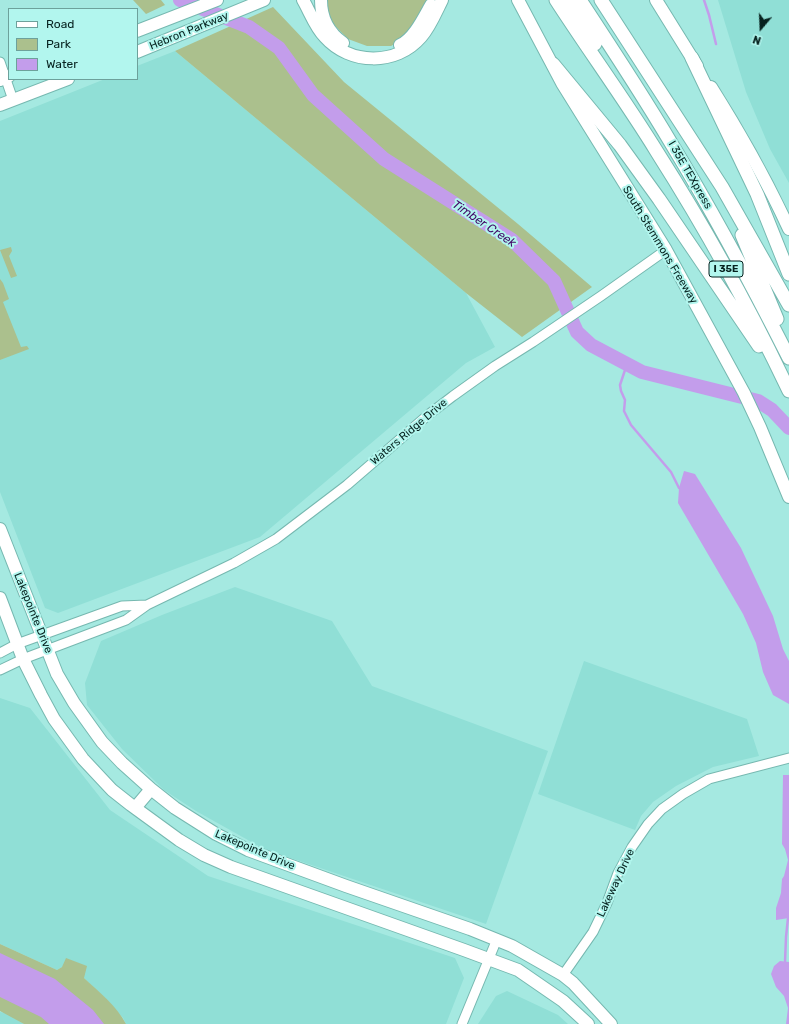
<!DOCTYPE html>
<style>
body{margin:0}
#map{position:relative;width:789px;height:1024px;overflow:hidden;background:#a5e9e1;font-family:Rubik,sans-serif}
canvas{display:block}
.legend{position:absolute;left:8px;top:8px;width:130px;height:72px;box-sizing:border-box;background:#b2f6ee;border:1px solid #6da19b;margin:0;padding:5px 7px;list-style:none;font-size:12px;color:#05211e}
.legend li{display:flex;align-items:center;gap:8px;height:20px}
.legend b{width:20px;border:1px solid #6da19b}
.north{position:absolute;left:741px;top:8px;width:40px;height:40px;-webkit-text-stroke:3px #b2f6ee;paint-order:stroke;rotate:199deg;font-size:11px;font-weight:700;line-height:16px;text-align:center;color:#05211e}
.north::after{content:'';display:block;margin:auto;width:14px;height:18px;background:#05211e;clip-path:polygon(50% 0,100% 100%,50% 72%,0 100%)}
</style>
<div id="map">
<canvas width="789" height="1024"></canvas>
<ul class="legend">
<li><b style="height:5px;background:#fff"></b>Road</li>
<li><b style="height:11px;background:#abc08d"></b>Park</li>
<li><b style="height:11px;background:#c39deb"></b>Water</li>
</ul>
<div class="north">N</div>
</div>
<script>
const context = document.querySelector('canvas').getContext('2d');
context.lineJoin = 'round';
function fill(path, color) { context.fillStyle = color; context.fill(path, 'evenodd'); }
function stroke(path, color, width, dash) { context.strokeStyle = color; context.lineWidth = width; context.lineCap = dash ? 'butt' : 'round'; context.setLineDash(dash || []); context.stroke(path); }
function drawText(font, color, halo, rows, align = 'center') {
  context.font = font + ' Rubik,sans-serif'; context.lineWidth = 4; context.setLineDash([]); context.textBaseline = 'middle'; context.strokeStyle = halo; context.fillStyle = color; for (const [text, x, y, turn = 0] of rows) {
    context.save(); context.translate(x, y); context.rotate((+turn || 0) * Math.PI / 180); context.textAlign = isNaN(turn) ? turn : align; if (halo) context.strokeText(text, 0, 0); context.fillText(text, 0, 0); context.restore();
  }
}
const built = new Path2D(`
 M718 0H789V183L770 149 746 92Z
 M175 51 466 293 495 347 466 363 260 537 58 613 45 608 0 492V121L105 79H137V66Z
 M235 587 332 621 372 686 548 751 486 924 264 849 196 811 164 790 122 749 87 705 85 683 101 641 162 615Z
 M584 661 747 719 759 756 713 767 676 786 653 802 641 816 635 830 538 794Z
 M0 698 30 708 110 810 208 876 455 958 464 978 446 1024H126L123 1018 108 1001 84 978 62 967 57 970 0 944Z
 M507 991 558 1015 568 1024H478L496 996Z
 M0 1012 6 1013 24 1024H0Z`);
const green = new Path2D(`
 M133 0H161L165 5 146 14Z
 M327 0H430L408 36 391 46H367L348 39 334 25 327 13Z
 M273 7 344 82 518 224 592 287 522 337 466 293 175 51Z
 M11 247 12 251 9 256 17 276 11 278 0 250Z
 M0 279 3 283 9 299 3 302 21 347 27 346 29 349 0 360Z
 M0 944 57 970 62 967 66 958 87 966 84 978C99 992 117 1006 126 1024H24L0 1011Z`);
const water = new Path2D(`
 M684 471 695 474 741 548 773 616 783 649 789 661V704L773 695 763 672 756 643 743 614 678 503 679 488Z
 M783 775H789V918L776 920V908L781 893 782 879 784 876 788 860 785 849 782 844Z
 M0 953 55 979 93 1010 104 1024H49L41 1017 0 997Z
 M780 961 789 962V1024H786L788 1008 784 996 776 987 771 974 774 966Z`);
const stream = new Path2D(`
 M704 0 709 15 716 44
 M627 364 620 385 621 391 625 400 624 411 631 425 671 472 679 488
 M785 962 786 937 788 918`);
const river = new Path2D(`
 M180 0 249 27 279 48 313 95 384 159 512 240 554 281 577 332 591 345 642 372 758 401 772 410 789 428`);
const minor = new Path2D(`
 M0 62 13 100
 M0 653 17 644 122 606 147 605
 M0 670 23 659 126 620 147 605 234 563 276 539 347 485 428 415 453 396 495 366 533 342 601 296 666 250
 M563 975 593 932 607 903 618 873 632 847 648 824 662 809 683 794 709 779 789 758
 M462 1024 497 939`);
const major = new Path2D(`
 M303 0C310 12 315 27 325 37 350 65 396 66 421 37 430 27 436 12 442 0
 M321 0C321 18 329 33 343 43
 M518 0 562 83 666 250 744 393 760 427 789 497
 M656 0 697 66
 M137 31 217 0
 M400 45C414 39 424 17 431 5
 M137 52 264 0
 M0 80 9 76
 M711 87C740 133 766 179 789 229
 M0 105 68 79
 M0 529 57 674 74 703 102 742 122 763 151 789 175 808 216 834 248 850 346 886 470 929 512 946 563 975 573 983 611 1024
 M0 598 23 659 41 695 54 719 83 759 112 790 131 805 179 840 204 855 231 867 464 950 518 970 563 1001 588 1024
 M135 808 151 789`);
const highway = new Path2D(`
 M556 0C589 51 625 100 657 152 706 229 750 309 789 391
 M569 0 595 44
 M580 0C611 47 642 94 671 143 713 212 752 285 789 358
 M601 0 722 187 789 305
 M692 58 757 194 789 274
 M553 64 620 145 659 199 759 346
 M742 235 777 319`);
const shields = [
 [726,269,34]
];
const shieldNames = [
 ["I 35E",726,269]
];
const streetNames = [
 ["Hebron Parkway",189,31,-22],
 ["I 35E TEXpress",690,175,60],
 ["South Stemmons Freeway",660,245,59],
 ["Waters Ridge Drive",409,432,-40],
 ["Lakepointe Drive",33,613,68],
 ["Lakepointe Drive",255,850,23],
 ["Lakeway Drive",616,883,-65]
];
const waterNames = [
 ["Timber Creek",484,224,34]
];
fill(built, '#90dfd6');
fill(green, '#abc08d');
fill(water, '#c39deb');
stroke(stream, '#c39deb', 2.5);
stroke(river, '#c39deb', 14);
stroke(minor, '#76b8b0', 11);
stroke(major, '#76b8b0', 14);
stroke(highway, '#76b8b0', 15);
stroke(minor, '#fff', 9);
stroke(major, '#fff', 12);
stroke(highway, '#fff', 13);
for (const [x, y, w] of shields) { const box = new Path2D(); box.roundRect(x - w / 2, y - 8, w, 16, 3); context.fillStyle = '#b2f6ee'; context.fill(box); stroke(box, '#05211e', 1); }
drawText('bold 10px', '#05211e', null, shieldNames);
drawText('11px', '#05211e', '#b2f6ee', streetNames);
drawText('italic 12px', '#410666', '#b2f6ee', waterNames);
</script>
